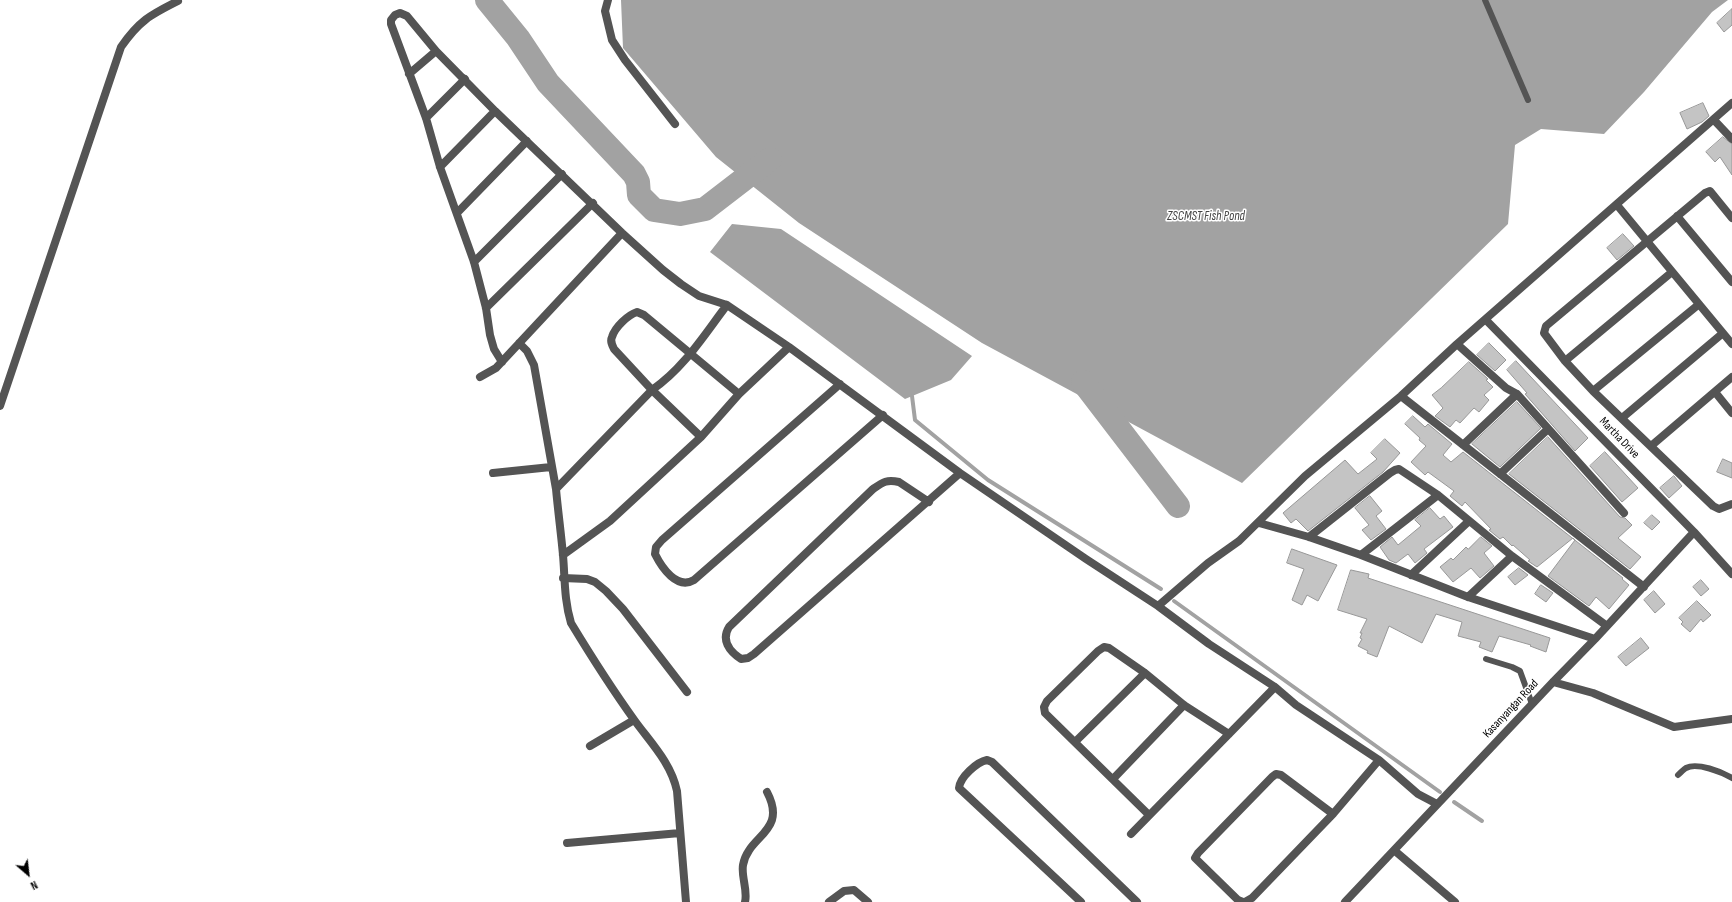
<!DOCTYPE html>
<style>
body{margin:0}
#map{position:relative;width:1732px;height:902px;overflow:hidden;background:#fff;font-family:"Sofia Sans Condensed",sans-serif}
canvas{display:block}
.north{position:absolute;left:8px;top:854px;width:40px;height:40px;-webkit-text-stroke:3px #fff;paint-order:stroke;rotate:152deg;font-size:11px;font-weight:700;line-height:16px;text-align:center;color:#000}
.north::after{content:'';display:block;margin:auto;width:14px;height:18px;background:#000;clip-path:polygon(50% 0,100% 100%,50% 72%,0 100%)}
</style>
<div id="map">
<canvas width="1732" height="902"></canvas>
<div class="north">N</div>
</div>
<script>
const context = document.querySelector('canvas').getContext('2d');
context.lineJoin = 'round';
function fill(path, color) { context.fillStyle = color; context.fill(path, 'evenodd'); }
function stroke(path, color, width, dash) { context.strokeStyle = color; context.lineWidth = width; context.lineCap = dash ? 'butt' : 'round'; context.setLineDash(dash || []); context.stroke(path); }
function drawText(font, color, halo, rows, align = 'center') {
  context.font = font + ' "Sofia Sans Condensed",sans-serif'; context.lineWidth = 3; context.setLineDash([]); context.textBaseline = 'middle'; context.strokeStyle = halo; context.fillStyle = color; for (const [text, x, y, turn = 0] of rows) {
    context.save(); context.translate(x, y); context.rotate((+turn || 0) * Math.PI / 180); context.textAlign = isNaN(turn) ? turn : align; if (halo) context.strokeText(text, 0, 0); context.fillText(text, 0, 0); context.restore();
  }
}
const water = new Path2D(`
 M621 0H1728L1712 12 1644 92 1604 134 1541 129 1515 145 1508 224 1242 483 982 343 799 223 716 157 623 48Z
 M732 224 781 229 972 356 951 380 905 399 710 252Z`);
const stream = new Path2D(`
 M912 396 915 420 988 480 1161 589
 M1174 601 1440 792
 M1454 802 1482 821`);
const river = new Path2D(`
 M487 0 518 38 548 83 634 174 638 182 639 195 654 210 680 214 705 209 770 159
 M1083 382 1178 506`);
const building = new Path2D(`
 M1732 9V25L1724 32 1717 23Z
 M1703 103 1709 116 1702 122 1687 129 1680 113Z
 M1723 137 1732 144V175L1720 157 1715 162 1706 152Z
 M1623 234 1634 246 1617 260 1607 248Z
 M1489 343 1506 360 1495 371 1477 355Z
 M1516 361 1588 438 1575 451 1525 394 1527 393 1507 370Z
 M1469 362 1488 379 1486 380 1493 387 1484 395 1489 400 1479 412 1474 408 1460 423 1456 420 1450 427 1435 416 1443 408 1432 395 1441 388Z
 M1517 402 1541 428 1500 467 1472 444Z
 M1413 416 1425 427 1428 424 1452 444 1443 455 1451 462 1463 452 1623 578 1622 579 1629 585 1609 609 1596 597 1589 606 1548 576 1575 540 1573 538 1537 567 1528 561 1530 560 1513 545 1512 546 1503 537 1500 539 1489 530 1491 529 1465 502 1462 506 1450 496 1454 491 1428 472 1425 475 1411 462 1426 446 1419 440 1420 438 1405 424Z
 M1548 437 1620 517 1625 518 1632 525 1618 538 1641 557 1630 569 1509 474Z
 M1385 439 1400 453 1383 472 1308 531 1296 519 1291 523 1283 513 1345 460 1358 474 1377 459 1371 453Z
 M1605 452 1638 488 1622 502 1590 466Z
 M1723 459 1732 463V478L1717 472Z
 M1674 476 1682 486 1669 498 1660 488Z
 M1370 496 1382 511 1376 516 1386 529 1371 540 1362 530 1369 525 1355 508Z
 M1430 508 1440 519 1444 516 1453 527 1424 549 1427 553 1415 563 1408 554 1396 563 1389 560 1380 547 1392 537 1398 545 1421 526 1415 520Z
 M1652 515 1660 522 1652 530 1644 523Z
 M1481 537 1492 546 1484 553 1494 566 1480 578 1471 568 1453 582 1440 567 1451 558 1453 560 1466 547 1468 549Z
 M1292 549 1337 565 1318 601 1307 595 1302 605 1292 600 1304 569 1287 563Z
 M1519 568 1528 575 1515 585 1508 577Z
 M1351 570 1369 574 1368 578 1550 638 1546 652 1530 646 1531 645 1499 636 1492 652 1479 647 1481 642 1458 636 1462 622 1436 614 1422 643 1389 626 1377 657 1367 653 1368 651 1358 646 1362 639 1360 638 1362 633H1360L1367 619 1338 610Z
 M1701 580 1709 589 1701 596 1693 587Z
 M1541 585 1553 593 1546 602 1535 594Z
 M1654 591 1665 604 1655 613 1644 600Z
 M1697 601 1711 615 1703 622 1701 619 1690 632 1681 624 1683 622 1679 618Z
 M1641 638 1649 648 1626 666 1618 657Z`);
const lane = new Path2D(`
 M1485 0 1528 100
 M1486 659 1512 667 1520 671 1532 704
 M1678 775C1680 773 1683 770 1686 768 1697 762 1722 772 1732 778`);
const street = new Path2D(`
 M608 0 605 11 612 40 625 60 675 124
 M409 74 436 51
 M426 118 465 79
 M1714 120 1732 139
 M440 167 495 111
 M1617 205 1732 344
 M457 213 527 141
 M1677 216 1732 282
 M1732 218 1710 191 1705 193 1546 326 1544 333 1565 361 1593 391 1713 506 1719 509 1732 504
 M474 262 562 174
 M486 308 593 203
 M1486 320 1694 532 1732 574
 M519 343 527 351 534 365 556 489
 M1457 344 1506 388 1517 394 1624 513
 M1565 361 1672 272
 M502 362 494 349 490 335 486 308 474 262 440 167 426 118 391 24V20L395 15 400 13 407 16 436 51 495 111 622 233 663 270 681 284 699 296 727 305 789 347 960 473 1086 559 1158 606 1209 644 1275 687 1296 705 1379 760 1418 794 1437 804
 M480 377 496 368 622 233
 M840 384 662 540 656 547 655 554C662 568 677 590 694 580L883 415
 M1593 391 1698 305
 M1715 392 1732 413
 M1401 396 1644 587
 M0 406 121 47C139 21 150 15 178 1
 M1622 418 1723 333
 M701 437 652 390 614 349C612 345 610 341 612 337 615 327 628 315 637 312L644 315 739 394
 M1463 445 1517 394
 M1651 446 1732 377
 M493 473 551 467
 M1500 474 1548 429
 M929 502 899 482C887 479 883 482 873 489L729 627C721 640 729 651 741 659L748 658 754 654 960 473
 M1259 523 1309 537 1361 555 1468 597 1595 639
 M1309 537 1390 473 1395 470 1399 469 1438 495 1512 556 1607 626
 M563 555 610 521 701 437 739 394 789 347
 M1361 555 1438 495
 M1411 575 1469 521
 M563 578 587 579 595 582 606 591 623 609 687 692
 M1468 597 1512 556
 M1158 606 1208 563 1239 541 1305 476 1401 396 1457 344 1732 103
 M1553 682 1593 693 1674 727 1732 719
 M1075 742 1145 673
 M590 746 634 720
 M1113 779 1184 705
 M1149 815 1045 713 1044 707 1047 701 1098 651 1104 647 1109 648 1145 673 1184 705 1229 734
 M1131 834 1275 687
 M567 843 680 833
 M1395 851 1455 902
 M686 902 677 791C671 763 651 743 635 721 612 689 591 656 571 623 564 600 565 578 563 555 561 533 558 511 556 489L652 390C684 368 704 335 727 305
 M745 902C748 890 741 877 743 865 748 835 788 832 767 792
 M829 902 844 891 854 890 868 902
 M1081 902 959 788C960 777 977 762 987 760L992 762 1137 902
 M1243 902 1238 900 1195 858 1198 853 1272 777 1276 774 1281 775 1333 814
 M1245 902 1252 898 1333 814 1379 760
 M1345 902 1553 682 1595 639 1694 532`);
const streetNames = [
 ["Martha Drive",1619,438,46],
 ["Kasanyangan Road",1511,709,-47]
];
const waterNames = [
 ["ZSCMST Fish Pond",1206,217]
];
fill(water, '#a2a2a2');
stroke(stream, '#a2a2a2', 4);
stroke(river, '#a2a2a2', 24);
fill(building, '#c4c4c4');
stroke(building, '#989898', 1);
stroke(lane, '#545454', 6);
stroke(street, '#545454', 8);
drawText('12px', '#000', '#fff', streetNames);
drawText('italic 13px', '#434343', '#fff', waterNames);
</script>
